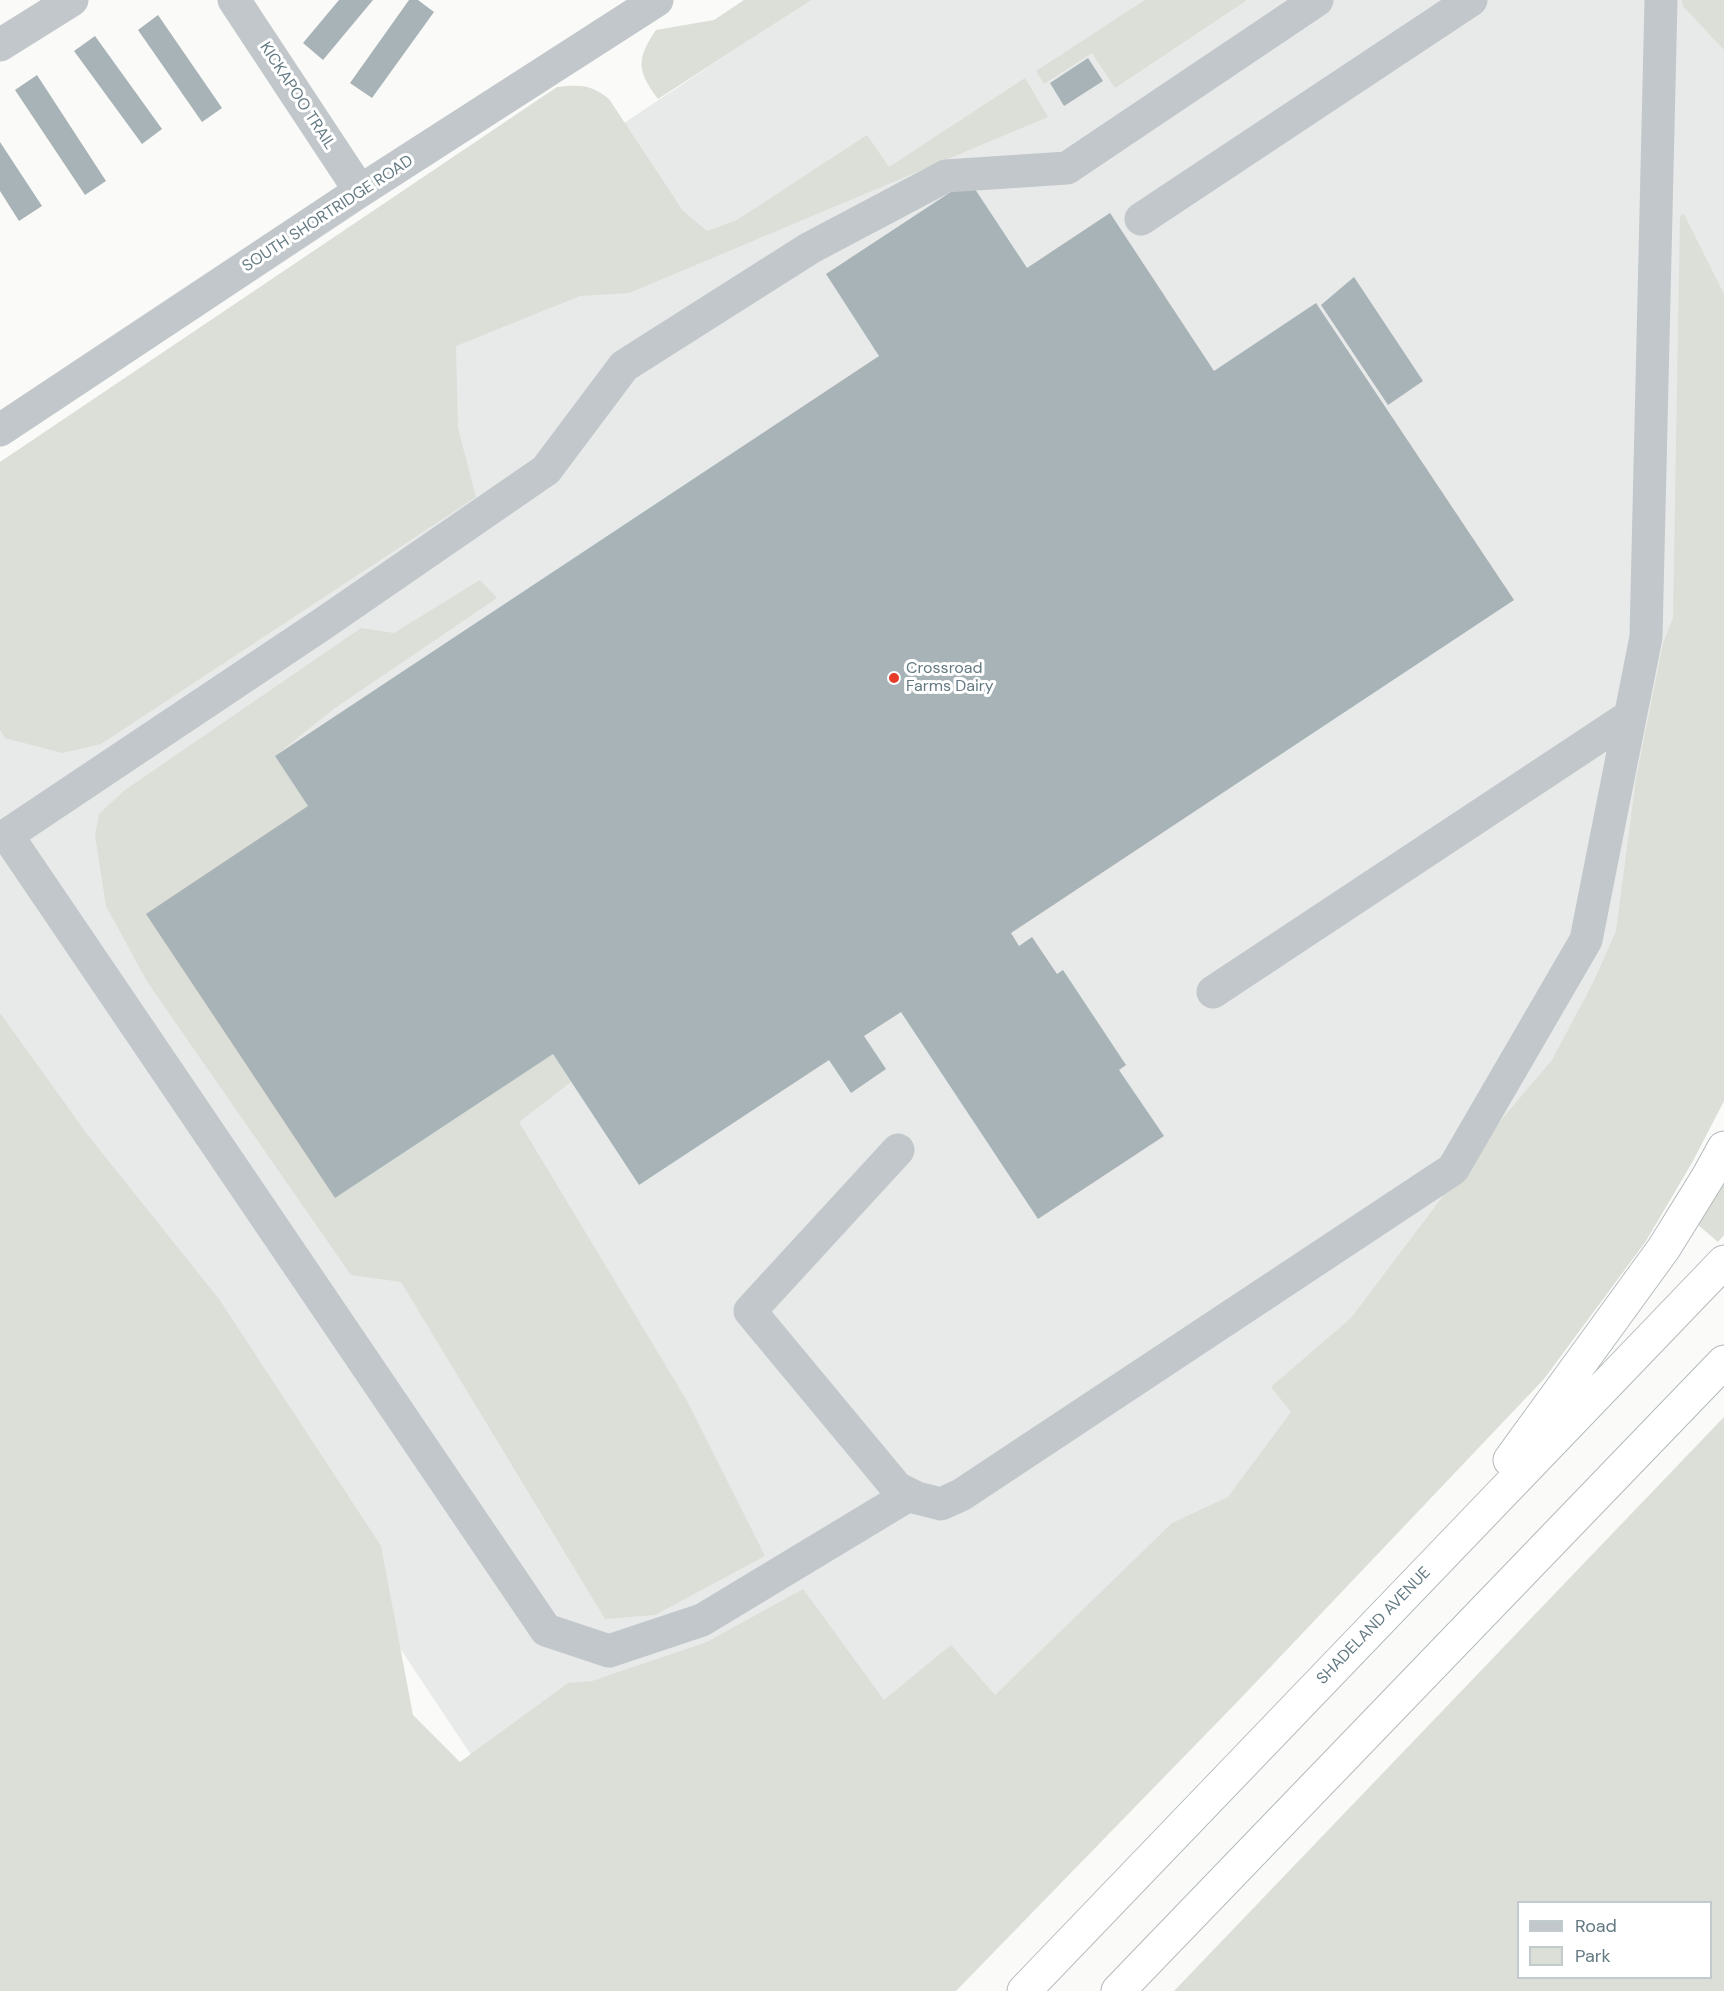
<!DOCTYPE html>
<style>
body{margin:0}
#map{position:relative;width:1724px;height:1991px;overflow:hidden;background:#fafaf8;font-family:"DM Sans",sans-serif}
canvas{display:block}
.legend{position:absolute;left:1517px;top:1901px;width:195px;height:78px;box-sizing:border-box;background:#fff;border:2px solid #c1cacd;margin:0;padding:8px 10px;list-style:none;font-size:18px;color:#647a83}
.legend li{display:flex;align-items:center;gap:12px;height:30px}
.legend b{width:30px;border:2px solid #c1cacd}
</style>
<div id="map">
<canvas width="1724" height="1991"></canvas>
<ul class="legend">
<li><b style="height:8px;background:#c1c7ca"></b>Road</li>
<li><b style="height:16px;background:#dbdfd7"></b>Park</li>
</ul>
</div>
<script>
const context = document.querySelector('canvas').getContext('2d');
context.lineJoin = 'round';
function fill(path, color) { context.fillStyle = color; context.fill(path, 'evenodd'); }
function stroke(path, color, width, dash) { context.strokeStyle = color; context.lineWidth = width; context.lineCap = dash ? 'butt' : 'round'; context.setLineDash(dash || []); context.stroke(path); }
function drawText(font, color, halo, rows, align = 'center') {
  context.font = font + ' "DM Sans",sans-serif'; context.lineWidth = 6; context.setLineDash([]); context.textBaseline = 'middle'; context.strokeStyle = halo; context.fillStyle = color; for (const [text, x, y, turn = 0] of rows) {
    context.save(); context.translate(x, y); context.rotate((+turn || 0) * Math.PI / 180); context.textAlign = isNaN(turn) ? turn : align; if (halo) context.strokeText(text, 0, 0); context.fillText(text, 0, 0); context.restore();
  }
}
const built = new Path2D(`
 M809 0H1724V599L1632 1063 830 1991 477 1764 0 1047V538Z`);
const green = new Path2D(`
 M744 0H811L658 99C637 71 636 59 656 30L714 20Z
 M1145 0H1247L1115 88 1092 53 1044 84 1036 71Z
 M1682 0H1724V50L1683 6Z
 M1025 78 1048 117 629 293 580 296 456 346 458 428 476 497 101 744 62 753 5 738 0 730V462L557 87C581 85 590 84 609 99L683 211 707 231 737 220 867 135 889 167Z
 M1684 214 1724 294V1101L1693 1161 1646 1241 1544 1379 1241 1698 956 1991H0V1013L87 1134 219 1299 381 1546 413 1715 460 1762 568 1683 592 1681 707 1642 803 1589 884 1700 951 1645 995 1695 1172 1523 1228 1497 1291 1412 1271 1387 1351 1318 1496 1126 1552 1060 1593 983 1616 931 1636 779 1663 643 1673 618 1680 216Z
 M480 580 497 598 335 708 275 756 308 806 147 914 335 1198 553 1054 571 1082 519 1122 687 1401 765 1556 655 1615 605 1619 401 1282 351 1275 148 983 106 906 95 835 99 814 125 790 361 628 394 633Z
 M1724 1177V1235L1718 1242 1697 1224Z
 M1724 1417V1991H1174ZM1518 1902H1710V1978H1518Z`);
const building = new Path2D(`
 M339 0H373L323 60 303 43Z
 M409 0H418L434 12 372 98 350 83Z
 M158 15 222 108 202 122 138 30Z
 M95 36 162 129 142 144 74 51Z
 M1088 58 1103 81 1064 106 1050 83Z
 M37 75 106 181 85 195 15 90Z
 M0 142 42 206 19 221 0 191Z
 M969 180 1027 268 1110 213 1214 371 1316 303 1514 600 1011 933 1019 946 1032 937 1057 974 1063 970 1126 1065 1119 1070 1164 1136 1038 1219 901 1012 864 1036 886 1069 851 1093 829 1060 639 1185 553 1054 335 1198 146 914 308 806 275 756 879 356 826 274Z
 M1354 277 1423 381 1388 405 1321 305Z`);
const minor = new Path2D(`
 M234 0 360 191
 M0 45 72 0
 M1141 219 1471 0
 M0 430 360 191 657 0
 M1213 992 1630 716
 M898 1150 750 1311 897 1488 917 1498 941 1504 961 1495 1453 1169 1586 940 1646 637 1661 0
 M909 1495 702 1620 609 1651 546 1630 7 835 321 625 546 470 624 366 810 248 946 176 1067 168 1317 0`);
const highway = new Path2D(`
 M1510 1460 1664 1248 1708 1177 1724 1148
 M1024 1991 1724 1262
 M1118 1991 1724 1362`);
const markers = [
 [894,678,6,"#e73c2b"]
];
const streetNames = [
 ["KICKAPOO TRAIL",297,96,57],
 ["SOUTH SHORTRIDGE ROAD",328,214,-33],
 ["SHADELAND AVENUE",1374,1626,-46]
];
const poiNames = [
 ["Crossroad",906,669],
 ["Farms Dairy",906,687]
];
fill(built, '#e8eae9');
fill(green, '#dbdfd7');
fill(building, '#a7b3b7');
stroke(highway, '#b4babd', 35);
stroke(minor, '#c1c7ca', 33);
stroke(highway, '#fff', 33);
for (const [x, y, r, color] of markers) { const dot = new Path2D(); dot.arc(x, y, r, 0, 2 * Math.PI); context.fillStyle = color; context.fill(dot); stroke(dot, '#fff', 2); }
drawText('16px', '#647a83', '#fff', streetNames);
drawText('16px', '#647a83', '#fff', poiNames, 'left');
</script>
